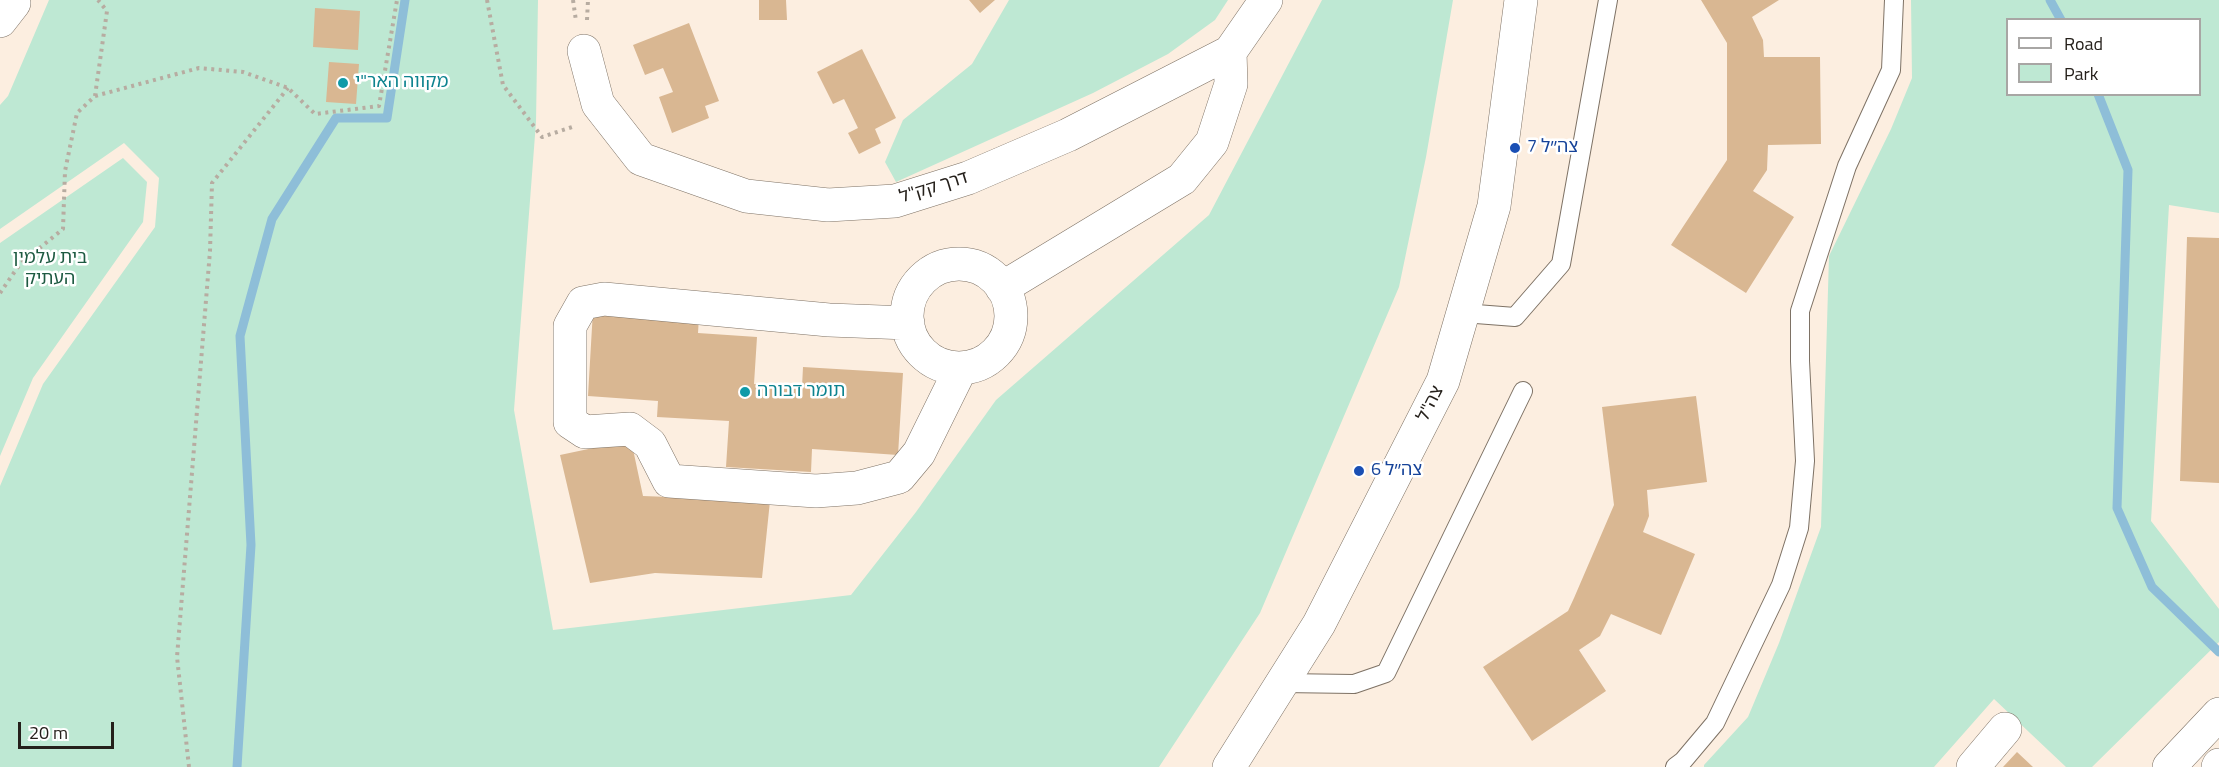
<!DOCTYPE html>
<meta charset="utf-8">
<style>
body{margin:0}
#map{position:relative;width:2219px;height:767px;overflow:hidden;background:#fceee0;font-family:"Titillium Web",sans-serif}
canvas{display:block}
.legend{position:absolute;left:2006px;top:18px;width:195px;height:78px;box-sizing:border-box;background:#fff;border:2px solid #a8a6a4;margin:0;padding:8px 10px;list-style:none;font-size:18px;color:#25201b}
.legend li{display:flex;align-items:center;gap:12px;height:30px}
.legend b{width:30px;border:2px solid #a8a6a4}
.scale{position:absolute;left:18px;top:722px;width:96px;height:27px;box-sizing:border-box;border:3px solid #25201b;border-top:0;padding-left:8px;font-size:18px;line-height:21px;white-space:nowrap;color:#25201b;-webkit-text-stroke:4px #fff;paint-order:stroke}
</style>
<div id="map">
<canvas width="2219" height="767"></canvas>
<ul class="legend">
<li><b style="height:8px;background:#fff"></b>Road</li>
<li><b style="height:16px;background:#bee8d3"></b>Park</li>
</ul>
<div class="scale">20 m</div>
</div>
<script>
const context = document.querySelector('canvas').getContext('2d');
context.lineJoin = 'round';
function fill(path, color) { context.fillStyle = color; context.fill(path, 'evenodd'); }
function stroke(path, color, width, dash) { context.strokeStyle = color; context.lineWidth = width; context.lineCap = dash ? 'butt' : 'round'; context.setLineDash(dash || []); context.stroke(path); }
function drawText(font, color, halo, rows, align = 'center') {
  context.font = font + ' "Titillium Web","Noto Sans Hebrew",sans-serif'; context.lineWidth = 5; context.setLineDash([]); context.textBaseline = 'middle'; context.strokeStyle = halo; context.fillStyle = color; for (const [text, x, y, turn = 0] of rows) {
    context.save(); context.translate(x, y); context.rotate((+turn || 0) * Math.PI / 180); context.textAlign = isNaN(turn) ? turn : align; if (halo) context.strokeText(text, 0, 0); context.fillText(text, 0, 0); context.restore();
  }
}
const green = new Path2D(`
 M49 0H538L536 122 514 410 553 630 851 595 916 512 996 400 1209 215 1322 0H1453L1426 157 1399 287 1260 613 1159 767H0V486L43 384 155 227 159 178 124 143 0 229V105L8 96Z
 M1009 0H1228L1215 20 1168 54 1093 93 896 182 885 162 903 120 972 64Z
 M1911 0H2219V213L2169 205 2151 521 2219 609V642L2092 767H2066L1994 699 1934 767H1704V765L1748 717 1779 643 1821 527 1829 256 1891 129 1912 78ZM2008 20H2200V94H2008Z
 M123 158 147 182 143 222 33 378 0 456V243Z`);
const stream = new Path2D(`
 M2050 0 2061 20
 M2098 94 2128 170 2117 508 2152 587 2219 652
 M237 767 251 545 240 336 272 219 336 118H387L405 0`);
const building = new Path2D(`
 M759 0H786L787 20H759Z
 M969 0H995L980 13Z
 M1701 0H1779L1752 17 1763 40 1764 57H1820L1821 144 1768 145 1767 170 1753 191 1794 217 1746 293 1671 245 1727 160V43Z
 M315 8 360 11 358 50 313 47Z
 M689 23 719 101 705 106 709 118 672 133 659 97 673 92 663 68 645 75 633 45Z
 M862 49 896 118 875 129 881 143 859 154 848 133 858 128 844 99 833 104 817 72Z
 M329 62 359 64 356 104 326 102Z
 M2187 237 2219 238V483L2180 481Z
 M593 310 699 317 698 333 757 337 754 384 802 387 803 367 903 373 898 455 812 449 811 472 726 467 729 421 657 417 658 401 588 396Z
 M1696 396 1707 482 1647 490 1649 516 1643 532 1695 554 1661 635 1611 614 1600 636 1579 650 1606 691 1532 741 1483 667 1568 611 1574 598 1614 505 1602 407Z
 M631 440 643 496 770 501 762 578 655 573 590 583 560 455Z
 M2017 752 2033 767H2003Z`);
const path = new Path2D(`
 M487 0 503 85 542 137 575 126
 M573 0 576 21
 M587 20 588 0
 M95 96 199 68 243 72 288 88 315 114 379 106 397 0
 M0 293 20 264 63 229 65 171 77 113 95 96 107 11 98 0
 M189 767 177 657 210 251 212 183 288 88`);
const service = new Path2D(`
 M1463 313 1515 317 1561 264 1608 0
 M1282 683 1354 684 1386 673 1523 391
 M1675 767 1683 761 1715 723 1781 585 1799 528 1805 461 1800 361V311L1847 166 1891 70 1894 0`);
const minor = new Path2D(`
 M0 21 14 3
 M584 51 598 104 641 159 746 196 828 205 895 201 968 178 1068 135 1230 52 1266 0
 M907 316a52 52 0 1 1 104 0a52 52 0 1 1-104 0Z
 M1002 288 1182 179 1212 142 1231 84 1230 52
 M908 323 829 320 604 299 583 303 570 326V422L585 432 630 429 650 444 669 481 816 491 857 488 899 477 919 453 961 368
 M1973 767 2005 729`);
const tertiary = new Path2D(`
 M1229 767 1319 624 1443 381 1494 206 1521 0
 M2169 767 2219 714
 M2218 767 2219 765`);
const markers = [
 [343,83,6,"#0f9aa8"],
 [1515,148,6,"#1a4fb4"],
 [745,392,6,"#0f9aa8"],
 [1359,471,6,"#1a4fb4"]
];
const cultureNames = [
 ["מקווה האר\"י",355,83],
 ["תומר דבורה",757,392]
];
const transitNames = [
 ["צה״ל 7",1527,148],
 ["צה״ל 6",1371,471]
];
const streetNames = [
 ["דרך קק\"ל",934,188,-17],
 ["צה\"ל",1431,404,-63]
];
const parkNames = [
 ["בית עלמין",50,259],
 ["העתיק",50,280]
];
fill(green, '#bee8d3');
stroke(stream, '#8ebed8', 9);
fill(building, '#d9b792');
stroke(service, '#7e7265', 20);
stroke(minor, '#7e7265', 34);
stroke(tertiary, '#7e7265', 34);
stroke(path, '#b7aca1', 4, [3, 4.5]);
stroke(service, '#fff', 18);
stroke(minor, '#fff', 33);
stroke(tertiary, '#fff', 33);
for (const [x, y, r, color] of markers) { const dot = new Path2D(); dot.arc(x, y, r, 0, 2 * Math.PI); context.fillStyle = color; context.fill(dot); stroke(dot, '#fff', 2); }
drawText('18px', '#0d838f', '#fff', cultureNames, 'left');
drawText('18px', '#164399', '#fff', transitNames, 'left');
drawText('18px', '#25201b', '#fff', streetNames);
drawText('18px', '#1e5a42', '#fff', parkNames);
</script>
